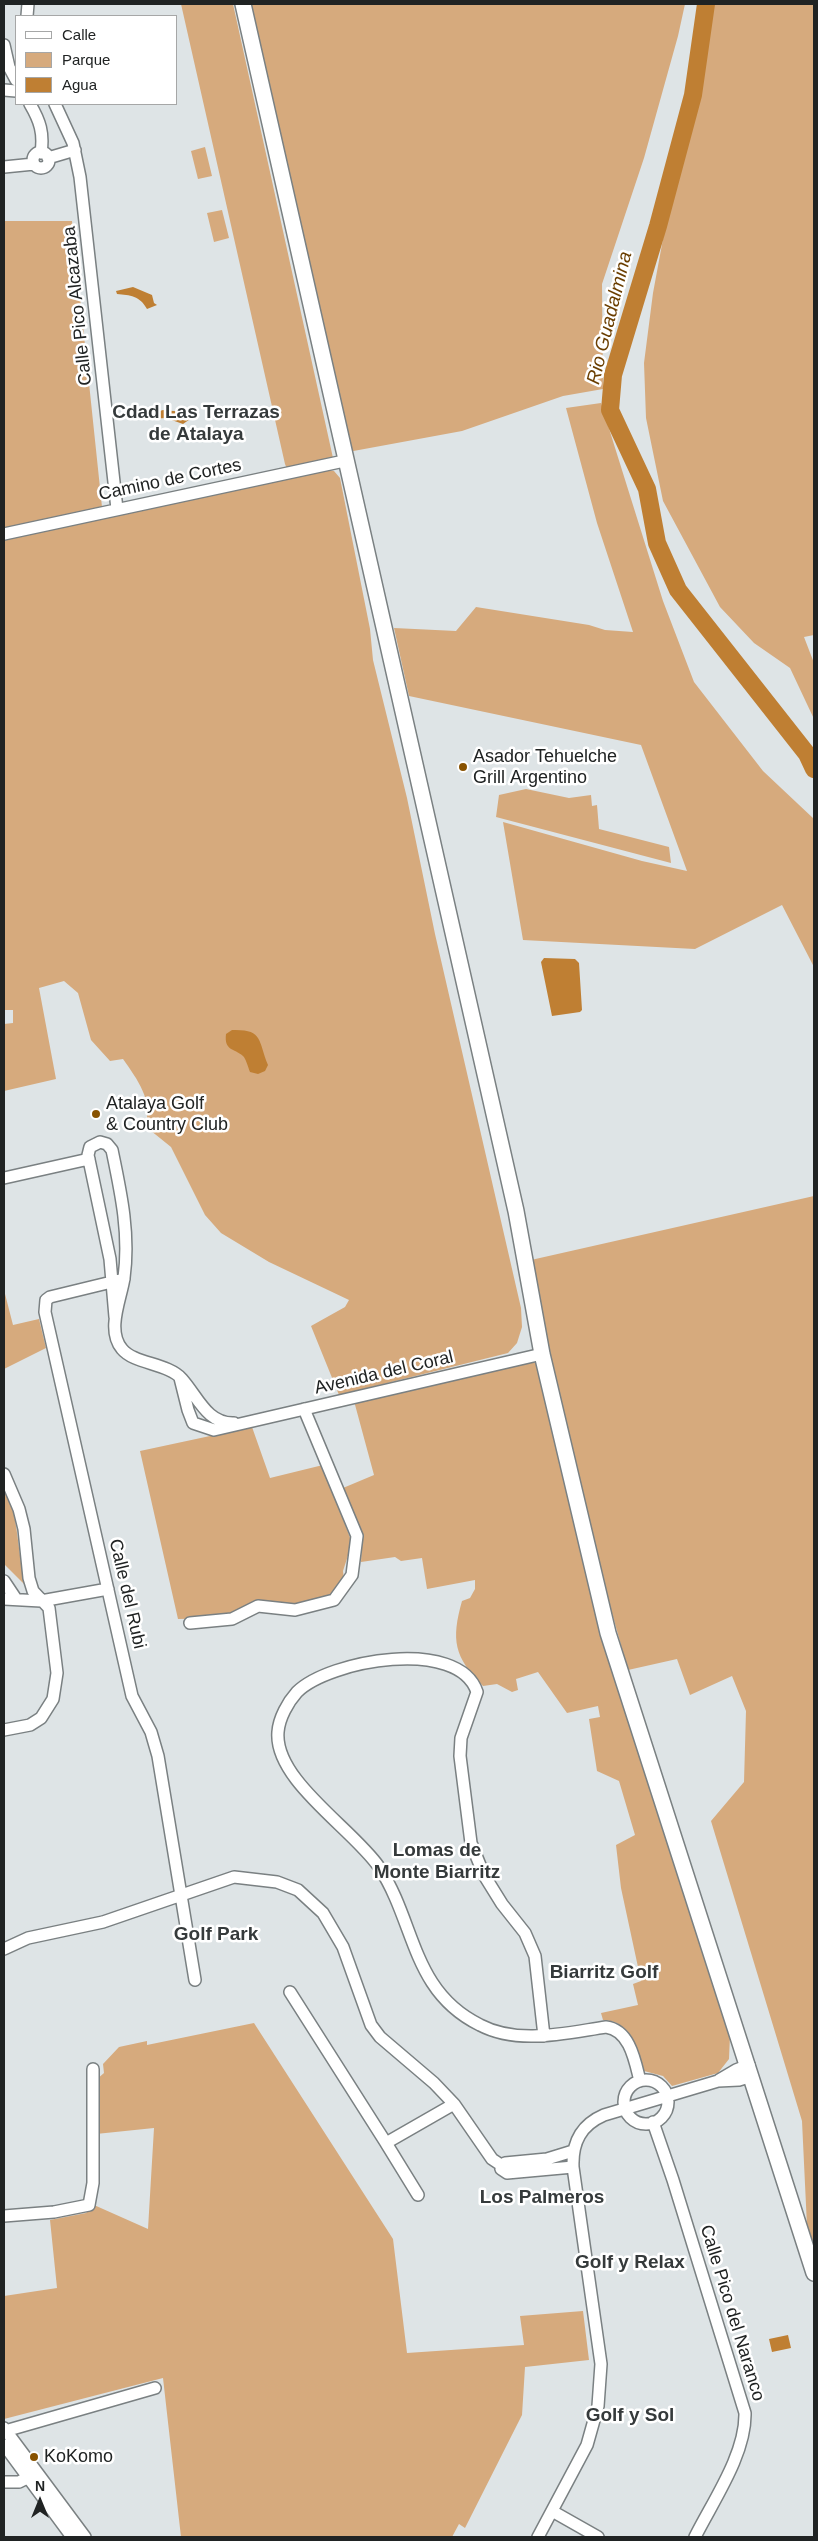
<!DOCTYPE html>
<style>
body{margin:0}
#map{position:relative;width:818px;height:2541px;overflow:hidden;background:#dee4e6;font-family:Helvetica,sans-serif}
canvas{display:block}
.frame{position:absolute;inset:0;border:5px solid #202323;pointer-events:none}
.legend{position:absolute;left:15px;top:15px;width:162px;height:90px;box-sizing:border-box;background:#fff;border:1px solid #a6a7a7;margin:0;padding:6px 9px;list-style:none;font-size:15px;color:#202323}
.legend li{display:flex;align-items:center;gap:10px;height:25px}
.legend b{width:25px;border:1px solid #a6a7a7}
.north{position:absolute;left:15px;top:2476px;width:50px;height:50px;-webkit-text-stroke:4px #fff;paint-order:stroke;rotate:0deg;font-size:14px;font-weight:700;line-height:20px;text-align:center;color:#202323}
.north::after{content:'';display:block;margin:auto;width:18px;height:22px;background:#202323;clip-path:polygon(50% 0,100% 100%,50% 72%,0 100%)}
</style>
<div id="map">
<canvas width="818" height="2541"></canvas>
<div class="frame"></div>
<ul class="legend">
<li><b style="height:6px;background:#fff"></b>Calle</li>
<li><b style="height:14px;background:#d6aa7d"></b>Parque</li>
<li><b style="height:14px;background:#bf7f33"></b>Agua</li>
</ul>
<div class="north">N</div>
</div>
<script>
const context = document.querySelector('canvas').getContext('2d');
context.lineJoin = 'round';
function fill(path, color) { context.fillStyle = color; context.fill(path, 'evenodd'); }
function stroke(path, color, width, dash) { context.strokeStyle = color; context.lineWidth = width; context.lineCap = dash ? 'butt' : 'round'; context.setLineDash(dash || []); context.stroke(path); }
function drawText(font, color, halo, rows, align = 'center') {
  context.font = font + ' Helvetica,sans-serif'; context.lineWidth = 5; context.setLineDash([]); context.textBaseline = 'middle'; context.strokeStyle = halo; context.fillStyle = color; for (const [text, x, y, turn = 0] of rows) {
    context.save(); context.translate(x, y); context.rotate((+turn || 0) * Math.PI / 180); context.textAlign = isNaN(turn) ? turn : align; if (halo) context.strokeText(text, 0, 0); context.fillText(text, 0, 0); context.restore();
  }
}
const green = new Path2D(`
 M181 4H233L333 458 287 469 285 464Z
 M250 4H685L678 36 644 158 602 284 603 389 563 396 462 431 348 452Z
 M712 4H814V635L804 637 814 663V719L790 668 754 643 720 607 663 501 646 418 644 363 653 293 670 201 700 78Z
 M205 147 212 176 198 179 191 151Z
 M222 210 229 238 214 242 207 213Z
 M4 221H72L102 507 4 529Z
 M601 403 663 601 694 682 763 771 814 819V967L782 905 695 949 523 940 503 822 642 861 687 871 641 745 409 696 394 628 456 631 476 607 589 625 605 630 633 632 597 523 566 408Z
 M328 470 334 471 340 478 370 629 373 660 407 798 435 934 521 1308 522 1327 517 1343 508 1353 339 1395 311 1326 345 1307 349 1300 269 1262 221 1233 205 1215 171 1147 145 1126C154 1101 137 1079 123 1059L110 1061 91 1040 78 993 64 981 39 988 56 1079 4 1091V1024L13 1023V1010H4V538Z
 M526 789 569 798 591 795 592 806 597 805 599 829 669 847 671 863 496 817 499 795Z
 M814 1196V2250L807 2226 802 2121 711 1821 744 1782 746 1711 732 1676 690 1695 677 1659 628 1670 594 1549 545 1331 531 1260Z
 M4 1290 13 1325 39 1319 46 1348 4 1369Z
 M531 1361 539 1365 730 2035 729 2059 718 2073 672 2086 663 2076 644 2071C635 2048 632 2021 603 2020L601 2013 638 2005 633 1984 641 1981 621 1888 616 1845 635 1835 619 1781 597 1771 589 1719 600 1717 598 1706 567 1713 538 1672 516 1679 518 1690 512 1692 497 1684 483 1686C454 1657 451 1640 462 1601L470 1598 475 1589V1580L427 1589 422 1558 401 1561 395 1557 361 1562 362 1539 343 1488 374 1475 354 1401Z
 M252 1427 270 1478 323 1465 352 1543 343 1571 344 1580 335 1592 323 1601 288 1605 224 1618 178 1619 140 1451Z
 M4 1484C20 1517 16 1553 27 1587L4 1564Z
 M254 2023 393 2239 407 2353 524 2345 520 2316 583 2311 589 2360 525 2367 522 2415 465 2528 459 2524 452 2537H181L163 2378 4 2419V2296L57 2288 50 2220 86 2213 94 2205 148 2229 154 2128 96 2134V2080L104 2073 103 2064 119 2047 147 2041V2045Z`);
const water = new Path2D(`
 M133 287 152 295 154 303 157 305 147 309C140 296 130 295 117 294L116 291Z
 M163 410 184 412 187 416 193 415V417L183 424 166 418 148 419V415Z
 M544 958 575 959 579 963 582 1010 580 1012 552 1016 541 962Z
 M232 1030C263 1029 258 1040 268 1065L265 1071 258 1074 250 1072C248 1067 246 1059 243 1056 234 1048 224 1051 226 1034Z
 M788 2335 791 2348 772 2352 769 2339Z`);
const river = new Path2D(`
 M706 4 693 95 658 226 613 375 610 410 647 489 657 543 678 590 807 754 814 769`);
const minor = new Path2D(`
 M27 16 28 4
 M4 45 9 67 16 80
 M4 90 16 91
 M30 104C40 121 44 133 41 153
 M55 104 73 143 80 177 117 509
 M33 160a8 8 0 1 1 16 0a8 8 0 1 1-16 0Z
 M48 158 75 150
 M4 167 34 164
 M4 534 344 461
 M4 1178 89 1159
 M124 1279 50 1297 46 1300 45 1312 132 1696 151 1732 158 1756 195 1980
 M115 1317 110 1259 88 1155 90 1147 100 1142 107 1144 112 1150C121 1193 130 1234 124 1278 121 1299 106 1330 122 1349 134 1364 168 1363 182 1379 198 1397 207 1424 234 1423
 M180 1378 188 1410 193 1423 214 1430 542 1354
 M4 1474 19 1509 24 1529 29 1578 33 1591 49 1608 57 1673 53 1699 41 1718 30 1725 4 1730
 M4 1581 16 1599
 M4 1599 41 1601 108 1589
 M190 1623 232 1619 258 1606 295 1610 334 1600 352 1575 357 1536 304 1409
 M4 1949 28 1938 103 1922 234 1877 277 1882 298 1890 323 1913 343 1947 371 2025 380 2037 434 2083 454 2104 492 2159 501 2165
 M290 1992 386 2143 454 2104
 M544 2036 535 1956 525 1933 502 1904 484 1875 471 1843 460 1756 461 1738 477 1692C459 1637 329 1660 297 1692 288 1702 279 1718 278 1732 274 1780 353 1829 379 1867 416 1923 411 1991 480 2025 518 2045 565 2033 606 2027 630 2030 635 2061 640 2081
 M719 2080 736 2070 749 2065
 M624 2102a22 22 0 1 1 44 0a22 22 0 1 1-44 0Z
 M653 2122 673 2180 745 2413C746 2454 713 2501 695 2537
 M386 2143 418 2195
 M573 2151 547 2159 505 2163 501 2169 507 2173 573 2167
 M4 2216 54 2212 89 2205 93 2183V2069
 M4 2428 85 2537
 M5 2431 155 2388
 M4 2445 72 2537
 M4 2482H19L27 2478
 M552 2511 598 2537
 M538 2537 587 2445 598 2406 601 2364 573 2167C572 2142 581 2125 604 2115L718 2081 739 2080 752 2076`);
const major = new Path2D(`
 M243 4 516 1211 542 1354 608 1633 814 2273`);
const markers = [
 [463,767,5,"#885200"],
 [96,1114,5,"#885200"],
 [34,2457,5,"#885200"]
];
const streetNames = [
 ["Calle Pico Alcazaba",78,306,-96],
 ["Camino de Cortes",170,480,-12],
 ["Avenida del Coral",384,1373,-13],
 ["Calle del Rubi",127,1594,77],
 ["Calle Pico del Naranco",732,2313,73]
];
const poiNames = [
 ["Asador Tehuelche",473,757],
 ["Grill Argentino",473,778],
 ["Atalaya Golf",106,1104],
 ["& Country Club",106,1125],
 ["KoKomo",44,2457]
];
const waterNames = [
 ["Rio Guadalmina",610,318,-76]
];
const neighbourhoodNames = [
 ["Cdad Las Terrazas",196,413],
 ["de Atalaya",196,435],
 ["Lomas de",437,1851],
 ["Monte Biarritz",437,1873],
 ["Golf Park",216,1935],
 ["Biarritz Golf",604,1973],
 ["Los Palmeros",542,2198],
 ["Golf y Relax",630,2263],
 ["Golf y Sol",630,2416]
];
fill(green, '#d6aa7d');
fill(water, '#bf7f33');
stroke(river, '#bf7f33', 18);
stroke(minor, '#7a8082', 14);
stroke(major, '#7a8082', 18);
stroke(minor, '#fff', 11);
stroke(major, '#fff', 15);
for (const [x, y, r, color] of markers) { const dot = new Path2D(); dot.arc(x, y, r, 0, 2 * Math.PI); context.fillStyle = color; context.fill(dot); stroke(dot, '#fff', 2); }
drawText('18px', '#202323', '#fff', streetNames);
drawText('18px', '#202323', '#fff', poiNames, 'left');
drawText('italic 19px', '#6b3f02', '#fff', waterNames);
drawText('bold 19px', '#353a3b', '#fff', neighbourhoodNames);
</script>
